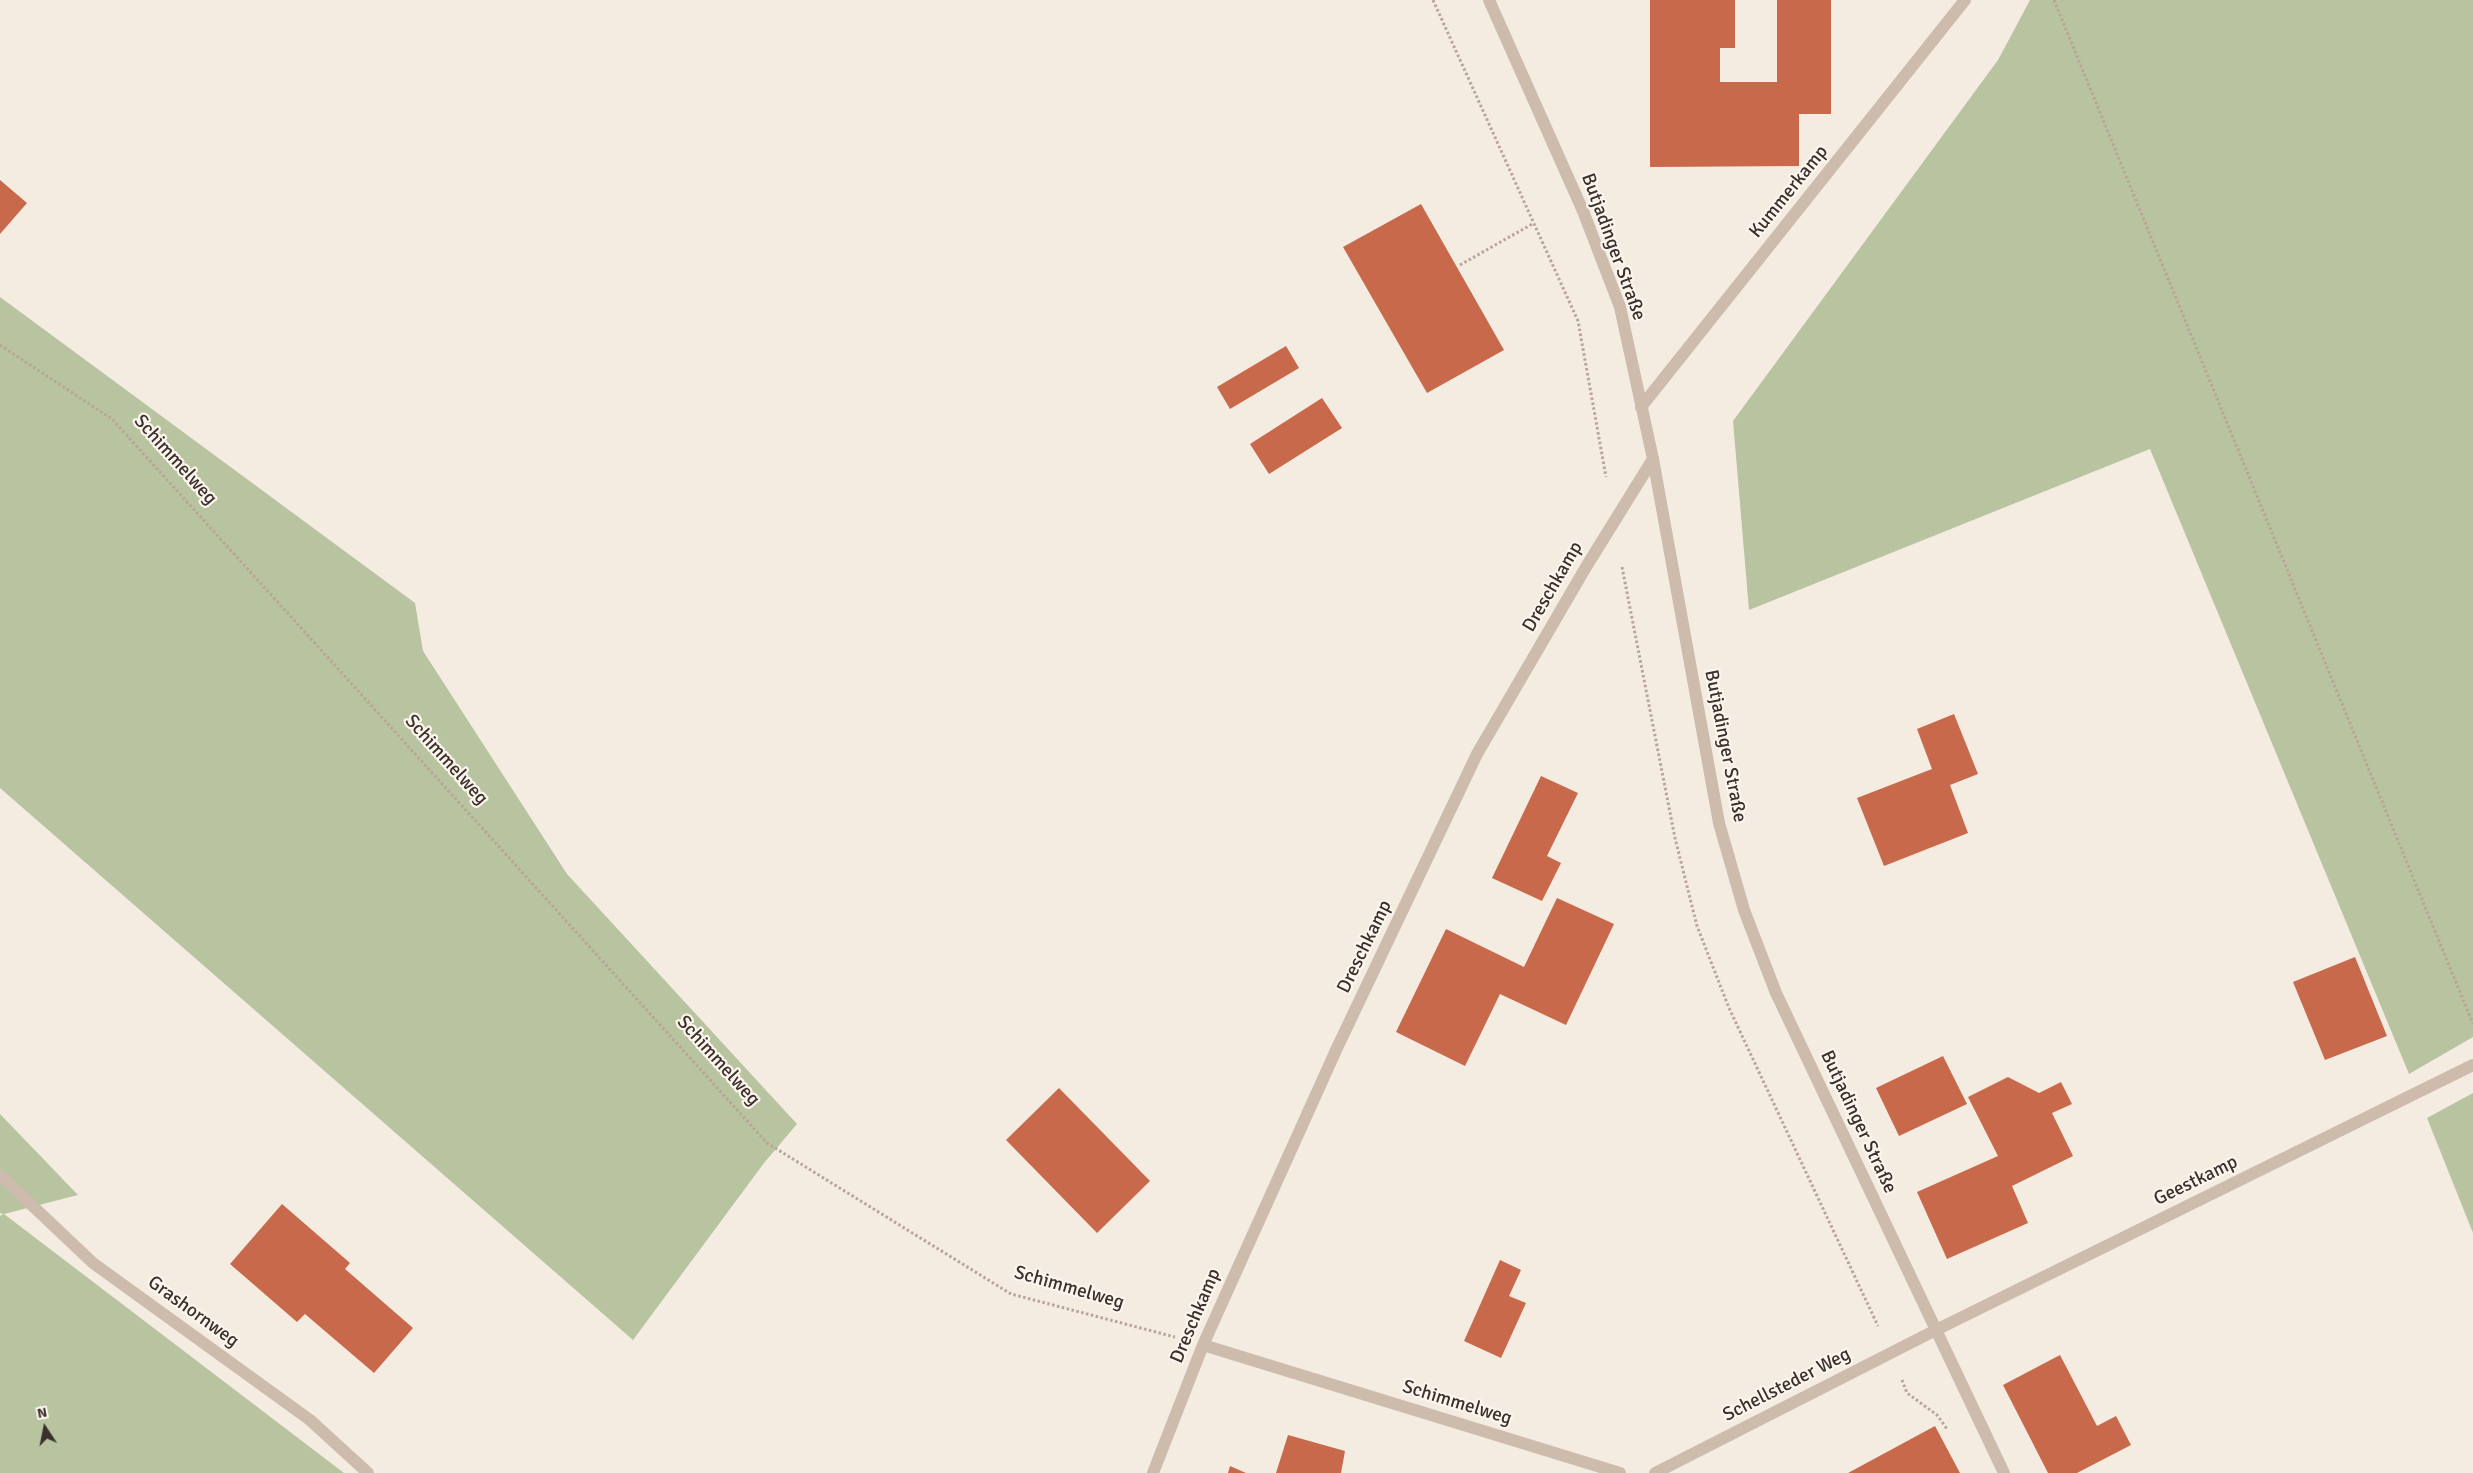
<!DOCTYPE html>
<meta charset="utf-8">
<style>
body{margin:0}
#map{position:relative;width:2473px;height:1473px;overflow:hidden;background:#f4ebe1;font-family:Signika,sans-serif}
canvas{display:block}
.north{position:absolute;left:20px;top:1403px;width:50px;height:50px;-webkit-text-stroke:4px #fbf5ee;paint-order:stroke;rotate:349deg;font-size:14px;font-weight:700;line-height:20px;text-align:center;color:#3b302b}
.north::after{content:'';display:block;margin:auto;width:18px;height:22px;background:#3b302b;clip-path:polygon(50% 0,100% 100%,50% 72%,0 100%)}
</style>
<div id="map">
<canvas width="2473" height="1473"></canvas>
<div class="north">N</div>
</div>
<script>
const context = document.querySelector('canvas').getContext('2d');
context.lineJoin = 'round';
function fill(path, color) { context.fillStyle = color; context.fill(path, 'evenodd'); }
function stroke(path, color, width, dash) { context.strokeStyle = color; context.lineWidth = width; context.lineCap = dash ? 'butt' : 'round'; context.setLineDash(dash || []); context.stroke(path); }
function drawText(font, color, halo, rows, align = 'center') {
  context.font = font + ' Signika,sans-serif'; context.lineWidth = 4.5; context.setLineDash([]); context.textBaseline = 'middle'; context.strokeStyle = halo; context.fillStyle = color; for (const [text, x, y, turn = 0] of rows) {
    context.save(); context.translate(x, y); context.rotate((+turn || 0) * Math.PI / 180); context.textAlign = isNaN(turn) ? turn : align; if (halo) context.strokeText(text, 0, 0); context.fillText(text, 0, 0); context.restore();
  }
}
const green = new Path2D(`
 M2030 0H2473V1037L2409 1074 2150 449 1749 610 1733 421 1998 60Z
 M0 297 415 603 423 651 567 874 797 1124 764 1163 633 1340 0 788Z
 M2473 1093V1233L2427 1118Z
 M0 1114 78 1195 4 1214 344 1473H0V1216L3 1214 0 1213Z`);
const building = new Path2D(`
 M1650 0H1735V48H1720V82H1777V0H1831V114H1799V166L1650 167Z
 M0 180 27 203 0 234Z
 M1421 204 1504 350 1427 393 1343 247Z
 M1286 346 1299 368 1230 409 1217 387Z
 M1322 398 1342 428 1269 474 1250 444Z
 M1954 714 1978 774 1950 785 1968 833 1884 866 1857 798 1932 769 1917 729Z
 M1541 776 1578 793 1547 856 1561 863 1542 901 1492 878Z
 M1557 898 1614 924 1566 1025 1500 994 1465 1066 1396 1032 1446 929 1524 967Z
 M2355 957 2387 1036 2325 1060 2293 982Z
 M1943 1056 1967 1104 1899 1136 1876 1088Z
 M2008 1077 2039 1093 2061 1082 2072 1104 2052 1113 2073 1156 2012 1186 2028 1223 1947 1259 1917 1192 1998 1156 1968 1097Z
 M1059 1088 1150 1181 1097 1233 1006 1140Z
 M282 1204 350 1263 345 1269 413 1328 374 1373 305 1314 297 1322 230 1264Z
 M1500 1260 1521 1270 1509 1296 1526 1303 1501 1358 1464 1341Z
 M2060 1355 2097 1426 2116 1416 2131 1445 2077 1473H2048L2003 1385Z
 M1935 1426 1960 1473H1848Z
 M1288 1435 1345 1451 1341 1473H1276Z
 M1230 1466 1246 1473H1228Z`);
const path = new Path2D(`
 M1433 0 1578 321 1606 477
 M2054 0 2473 1024
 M1460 265 1534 223
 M0 345 112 419 767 1143 1011 1294 1175 1337
 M1622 567 1675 838 1697 926 1729 1008 1878 1326
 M1902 1380 1907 1393 1937 1415 1947 1429`);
const minor = new Path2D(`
 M1641 407 1965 0
 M0 1175 93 1263 310 1420 368 1473
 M1203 1345 1620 1473
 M1153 1473 1203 1345 1337 1048 1477 754 1586 567 1653 459
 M1655 1473 1936 1330 2473 1065`);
const tertiary = new Path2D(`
 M1489 0 1583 211 1620 307 1653 459 1719 823 1744 910 1776 993 2004 1473`);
const streetNames = [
 ["Kummerkamp",1789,192,-51],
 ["Butjadinger Straße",1613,247,70],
 ["Schimmelweg",175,460,48],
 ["Dreschkamp",1553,587,-60],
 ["Butjadinger Straße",1725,746,79],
 ["Schimmelweg",446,760,48],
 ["Dreschkamp",1365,947,-64],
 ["Schimmelweg",718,1061,48],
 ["Butjadinger Straße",1858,1122,65],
 ["Geestkamp",2196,1181,-26],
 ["Schimmelweg",1069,1288,16],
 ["Grashornweg",193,1312,36],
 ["Dreschkamp",1196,1316,-67],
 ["Schellsteder Weg",1787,1385,-27],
 ["Schimmelweg",1457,1403,17]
];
fill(green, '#b8c4a0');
fill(building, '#c8694b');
stroke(path, '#b9a596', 3, [2.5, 2.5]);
stroke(minor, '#cdbbac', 12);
stroke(tertiary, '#cdbbac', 12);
drawText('19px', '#3b302b', '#fbf5ee', streetNames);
</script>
